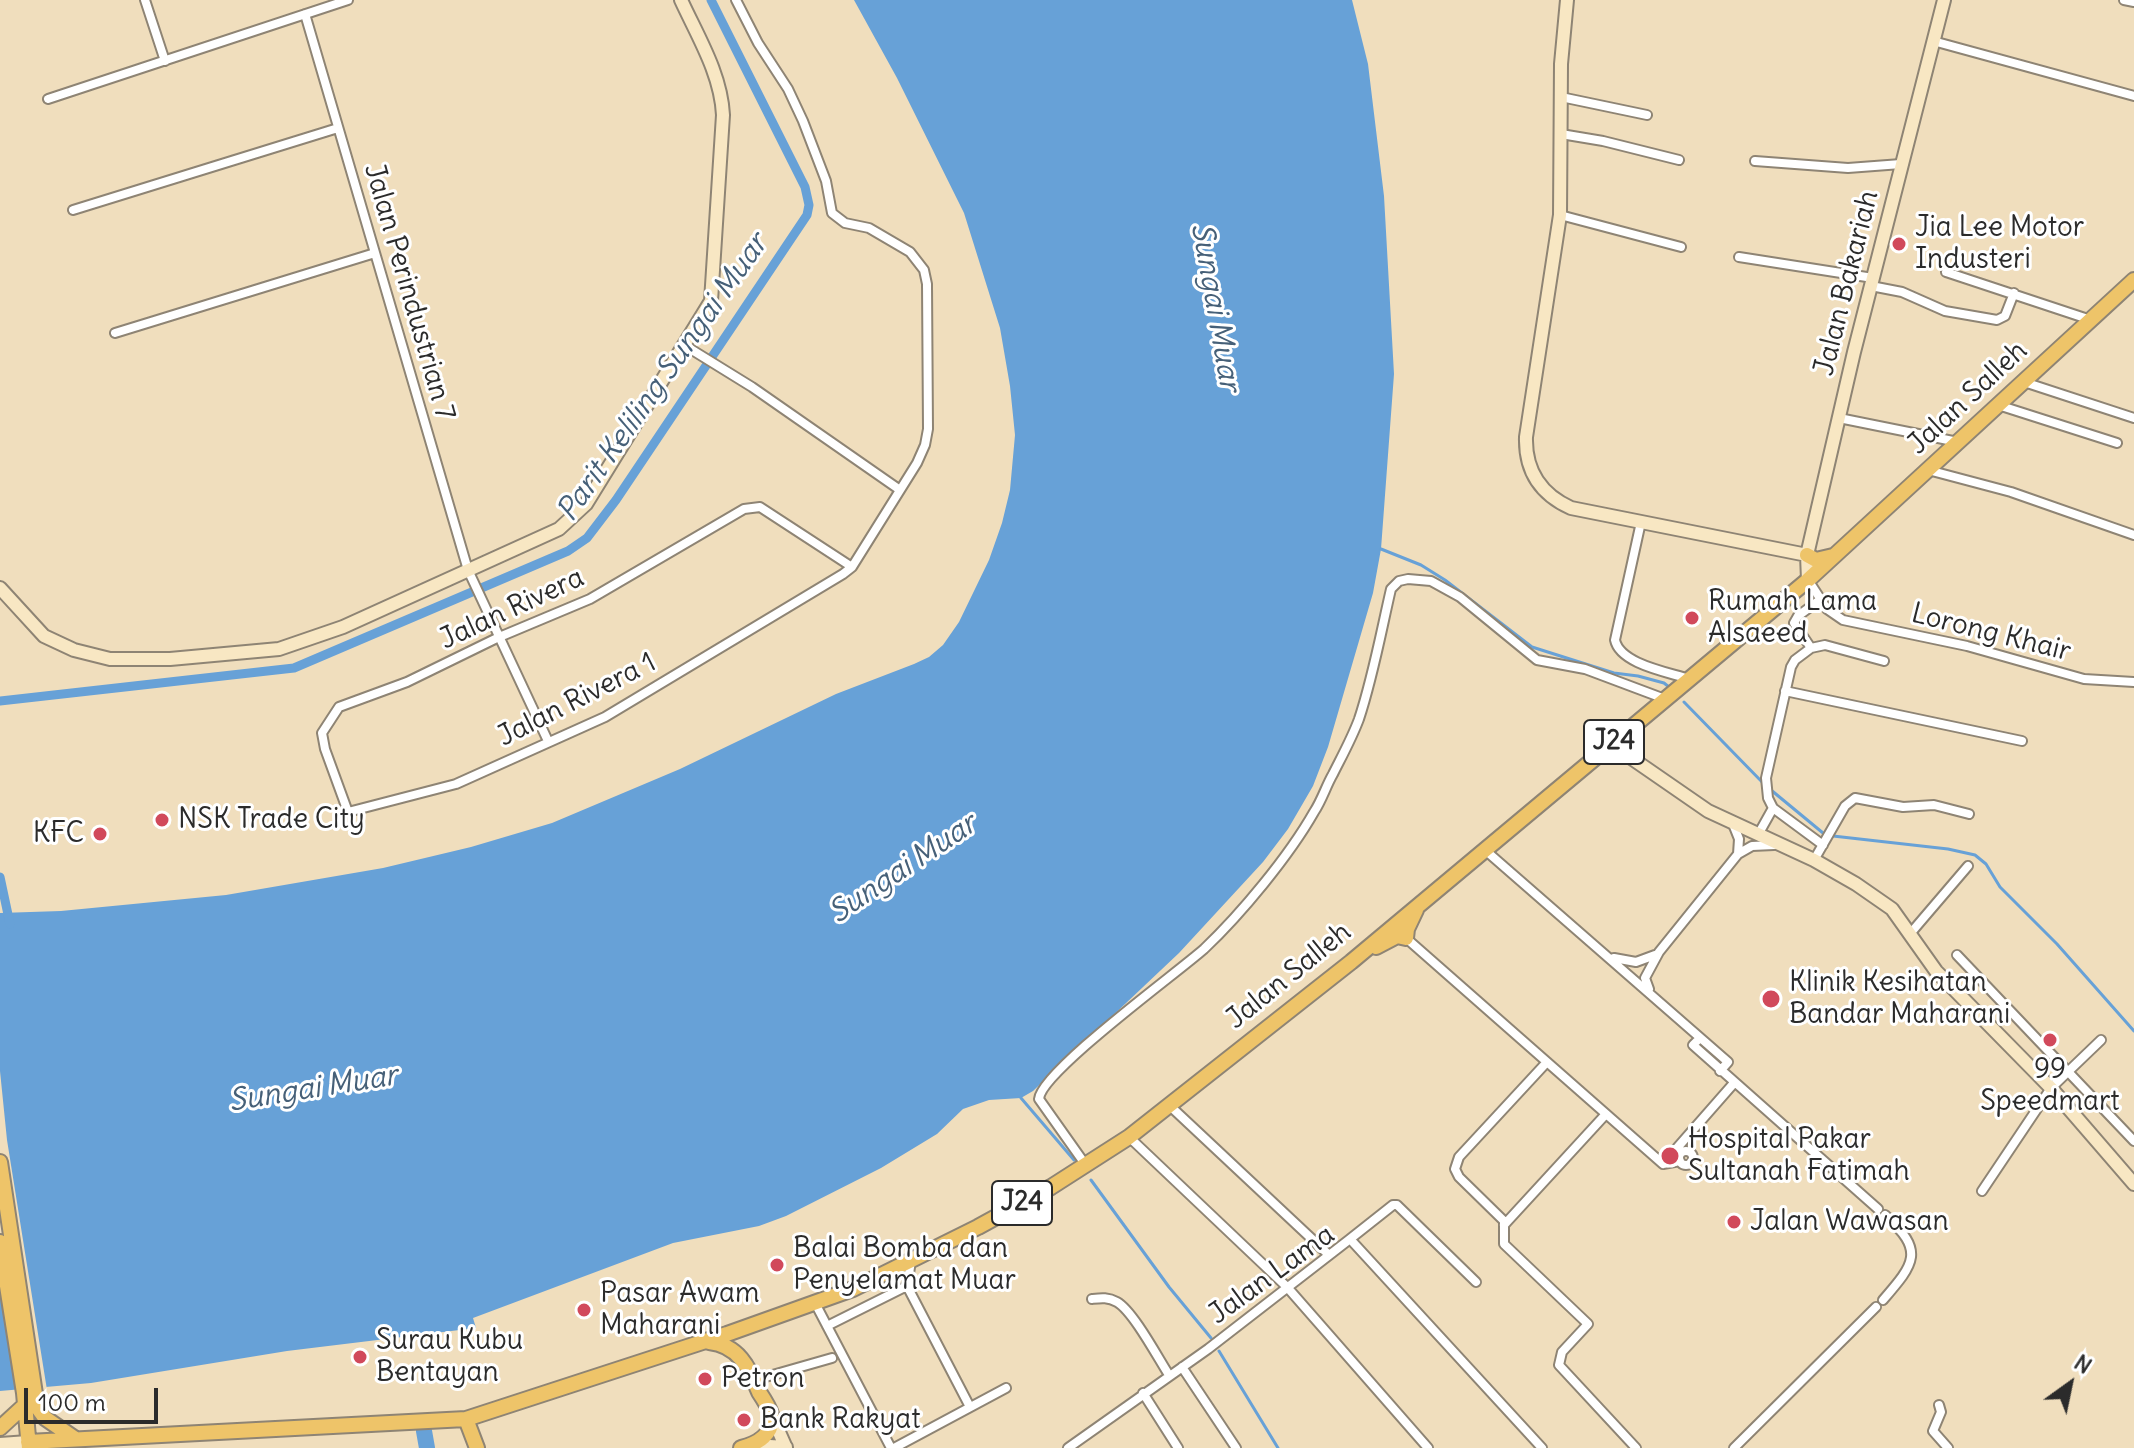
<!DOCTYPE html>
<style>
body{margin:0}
#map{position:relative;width:2134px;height:1448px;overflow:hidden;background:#f0debd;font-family:Delius,sans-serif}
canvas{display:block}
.north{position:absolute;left:2030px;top:1344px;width:80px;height:80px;-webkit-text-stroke:6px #fff;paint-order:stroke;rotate:33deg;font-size:22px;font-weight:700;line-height:32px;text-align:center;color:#2b2b2b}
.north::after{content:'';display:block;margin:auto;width:28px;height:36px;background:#2b2b2b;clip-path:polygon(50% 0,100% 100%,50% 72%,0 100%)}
.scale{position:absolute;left:24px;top:1388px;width:134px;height:36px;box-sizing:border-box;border:4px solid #2b2b2b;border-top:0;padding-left:10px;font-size:24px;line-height:28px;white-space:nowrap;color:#2b2b2b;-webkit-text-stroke:6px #fff;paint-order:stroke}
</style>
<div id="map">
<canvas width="2134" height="1448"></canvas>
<div class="north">N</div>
<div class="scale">100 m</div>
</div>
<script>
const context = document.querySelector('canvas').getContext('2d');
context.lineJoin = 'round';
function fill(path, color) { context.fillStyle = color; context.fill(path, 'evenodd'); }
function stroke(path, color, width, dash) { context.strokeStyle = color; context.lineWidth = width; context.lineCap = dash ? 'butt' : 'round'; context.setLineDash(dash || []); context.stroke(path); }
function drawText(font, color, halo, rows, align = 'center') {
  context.font = font + ' Delius,sans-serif'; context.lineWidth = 6; context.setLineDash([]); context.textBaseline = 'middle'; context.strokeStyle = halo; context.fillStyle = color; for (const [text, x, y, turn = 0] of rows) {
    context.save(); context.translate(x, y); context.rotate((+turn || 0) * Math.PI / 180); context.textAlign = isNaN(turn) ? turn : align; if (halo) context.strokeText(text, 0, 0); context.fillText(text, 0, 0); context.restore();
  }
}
const water = new Path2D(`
 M854 0H1352L1368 64 1384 196 1394 374 1381 549 1373 593 1328 747 1313 786 1288 829 1263 862 1179 953 1033 1091 1021 1098 989 1100 963 1109 937 1134 881 1168 786 1216 759 1226 673 1243 473 1318 476 1328 287 1351 91 1383 0 1391V913L61 911 226 895 383 868 471 847 552 823 680 769 836 694 914 664 929 657 943 645 959 622 989 560 1002 523 1010 490 1015 435 1010 386 1000 328 964 213 897 78Z`);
const pier = new Path2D(`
 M0 1071 7 1140 47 1390 18 1393 0 1267Z`);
const stream = new Path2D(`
 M1381 549 1421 565 1445 580 1532 647 1614 673 1638 676 1664 683 1669 687
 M1684 702 1765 785
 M1771 790 1823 833
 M1833 836 1948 849 1975 855 1986 864 2000 887 2057 944 2134 1031
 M1021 1098 1074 1160
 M1091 1180 1169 1287 1211 1338
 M1219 1351 1278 1448`);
const canal = new Path2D(`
 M0 701 294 668 568 551 587 538 616 500 807 215 809 205 805 187 711 0
 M0 877 10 924`);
const river = new Path2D(`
 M424 1431 427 1448`);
const street = new Path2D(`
 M145 0 165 61
 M736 0 758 43 788 89 803 121 826 181 832 213 845 223 869 228 910 252 924 270 927 284 928 429 925 445 917 463 852 567 843 574 605 717 456 784 348 812 325 749 322 733 339 707 407 682 497 638 590 599 744 509 760 507 852 567
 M2124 0 2134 2
 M305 14 468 570 548 741
 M1933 41 2134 96
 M1561 97 1647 115
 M48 99 348 0
 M1561 134 1603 141 1679 160
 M1755 161 1848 168 1901 164
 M73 210 338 128
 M1560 215 1681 247
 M1739 257 1873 278
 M1946 272 2091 320
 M1871 286 1902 292 1945 311 1997 320 2005 316 2014 293
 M115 333 375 253
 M684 345 752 387 900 490
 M2024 382 2134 418
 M1998 405 2117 443
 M1839 418 1958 442
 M1928 470 2011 492 2134 535
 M1641 522 1615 640C1620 664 1668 672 1689 679
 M1808 580 1827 609 1843 620 1967 646 2084 679 2134 682
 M1811 648 1794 623 1798 616 1821 599
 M1785 691 2022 741
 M1733 824 1739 839 1738 854
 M1759 833 1773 808
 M1823 845 1773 808 1768 798 1766 778 1791 667 1795 660 1811 648 1825 645 1884 661
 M1485 850 1728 1062 1720 1071
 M1814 860 1845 806 1855 798 1903 807 1934 805 1969 814
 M1909 935 1968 866
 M1406 938 1663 1164 1680 1161
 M1957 955 2134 1141
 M1614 958 1636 962 1655 955
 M1649 989 1645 978 1659 952 1738 854 1752 846 1774 845
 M1700 1038 1693 1045 1878 1209
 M1547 1062 1459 1157 1455 1169 1459 1177 1504 1221V1244L1588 1324 1562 1352 1559 1365 1636 1448
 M1169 1105 1329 1255
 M1129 1137 1287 1287 1428 1448
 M1679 1158a7 7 0 1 1 14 0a7 7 0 1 1-14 0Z
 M1085 1164 1039 1099C1041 1072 1177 973 1204 949 1241 914 1289 856 1314 812 1322 800 1326 786 1333 774 1342 756 1352 738 1359 719 1373 677 1381 632 1391 589L1399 581 1408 579 1431 581 1460 597 1537 660 1585 669 1665 699
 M1663 1164 1734 1083
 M1982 1191 2051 1088 2101 1040
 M1504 1225 1606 1114
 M1350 1239 1393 1205H1397L1476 1282
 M911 1261 907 1286 970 1407
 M1092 1299C1101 1298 1108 1297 1117 1302 1133 1311 1158 1358 1169 1375
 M1883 1300C1915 1263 1925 1251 1885 1215
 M815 1303 891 1448
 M827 1326 907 1286
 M1182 1367 1236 1448
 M755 1380 832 1358
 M1143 1393 1178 1448
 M1939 1405 1941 1412 1933 1431 1948 1448
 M894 1448 1006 1388
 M1068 1448 1208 1349 1350 1239 1542 1448
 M1734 1448 1876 1307`);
const secondary = new Path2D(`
 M1567 0 1561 64 1560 215 1526 437C1525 470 1540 494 1571 508L1807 555
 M1808 580 1807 555 1854 352 1944 0
 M0 588 44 636 74 650 110 659H170L279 649 343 627 559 529 586 504 711 301 723 115C721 74 698 37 681 0
 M1611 744 1708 811 1814 860 1856 884 1892 909 1936 971 2051 1088 2134 1184
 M771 1414 786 1448
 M0 1444 28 1442
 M753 1445 786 1447`);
const primary = new Path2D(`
 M1807 555 1816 560 1833 556
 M1376 947 1397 936 1406 938 1407 929 1416 910
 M0 1162 37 1407 45 1418 74 1438
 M0 1242 24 1393 29 1448
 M709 1342C738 1345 749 1367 759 1392 763 1398 769 1407 771 1414 775 1434 757 1444 741 1448
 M466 1419 477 1448
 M0 1428 25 1405
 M28 1442 466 1419 727 1334 853 1289 978 1227 1051 1187 1129 1137 1351 962 1808 580 2134 280`);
const markers = [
 [1899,244,8,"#d1495b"],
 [1692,618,8,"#d1495b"],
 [162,820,8,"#d1495b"],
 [100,834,8,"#d1495b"],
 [1771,999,10,"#d1495b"],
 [2050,1040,8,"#d1495b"],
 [1670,1156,10,"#d1495b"],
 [1734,1222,8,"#d1495b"],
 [777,1265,8,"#d1495b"],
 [584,1310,8,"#d1495b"],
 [360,1357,8,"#d1495b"],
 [705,1379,8,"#d1495b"],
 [744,1420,8,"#d1495b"]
];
const shields = [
 [1614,742,60],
 [1022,1203,60]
];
const shieldNames = [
 ["J24",1614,742],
 ["J24",1022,1203]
];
const poiNames = [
 ["Jia Lee Motor",1915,228],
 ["Industeri",1915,260],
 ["Rumah Lama",1708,602],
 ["Alsaeed",1708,634],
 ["NSK Trade City",178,820],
 ["KFC",84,834,"right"],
 ["Klinik Kesihatan",1789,983],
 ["Bandar Maharani",1789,1015],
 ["99",2050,1070,"center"],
 ["Speedmart",2050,1102,"center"],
 ["Hospital Pakar",1688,1140],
 ["Sultanah Fatimah",1688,1172],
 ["Jalan Wawasan",1750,1222],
 ["Balai Bomba dan",793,1249],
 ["Penyelamat Muar",793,1281],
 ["Pasar Awam",600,1294],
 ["Maharani",600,1326],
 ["Surau Kubu",376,1341],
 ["Bentayan",376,1373],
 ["Petron",721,1379],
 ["Bank Rakyat",760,1420]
];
const streetNames = [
 ["Jalan Bakariah",1847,283,-76],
 ["Jalan Perindustrian 7",409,292,74],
 ["Jalan Salleh",1968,398,-43],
 ["Jalan Rivera",512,609,-25],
 ["Lorong Khair",1991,633,14],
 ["Jalan Rivera 1",577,700,-27],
 ["Jalan Salleh",1289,976,-39],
 ["Jalan Lama",1272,1275,-36]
];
const waterNames = [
 ["Sungai Muar",1215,307,80],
 ["Parit Keliling Sungai Muar",663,378,-55],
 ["Sungai Muar",903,869,-34],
 ["Sungai Muar",313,1089,-9]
];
fill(water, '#67a1d7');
fill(pier, '#f0debd');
stroke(stream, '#67a1d7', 3);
stroke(canal, '#67a1d7', 9);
stroke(river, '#67a1d7', 16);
stroke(street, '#8e8474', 12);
stroke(secondary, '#8e8474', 16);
stroke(primary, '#8e8474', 18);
stroke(street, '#fff', 8);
stroke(secondary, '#f8e7c3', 12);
stroke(primary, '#eec469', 14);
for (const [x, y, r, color] of markers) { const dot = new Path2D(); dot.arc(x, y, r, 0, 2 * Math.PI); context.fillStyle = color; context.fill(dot); stroke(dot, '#fff', 3); }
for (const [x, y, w] of shields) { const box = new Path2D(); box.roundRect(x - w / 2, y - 22, w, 44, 6); context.fillStyle = '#fff'; context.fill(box); stroke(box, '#2b2b2b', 2); }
drawText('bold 26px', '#2b2b2b', null, shieldNames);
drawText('28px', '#2b2b2b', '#fff', poiNames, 'left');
drawText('28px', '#2b2b2b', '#fff', streetNames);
drawText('italic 30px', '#466078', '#fff', waterNames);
</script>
